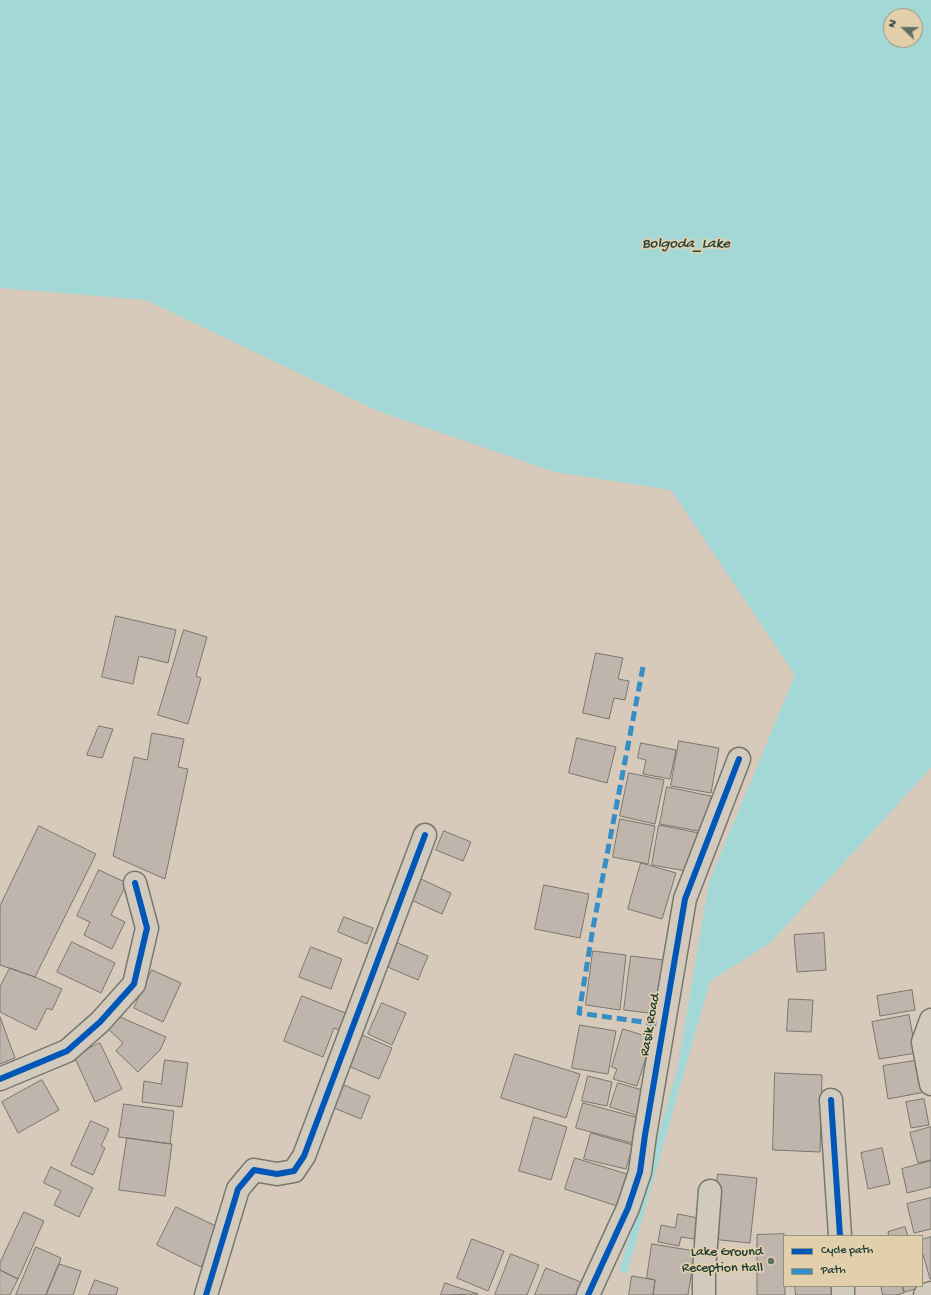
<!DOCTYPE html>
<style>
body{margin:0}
#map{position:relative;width:931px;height:1295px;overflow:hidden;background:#d8caba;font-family:"Gochi Hand",sans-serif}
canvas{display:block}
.legend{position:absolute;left:783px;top:1235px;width:140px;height:52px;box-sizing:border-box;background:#e2d0ad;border:1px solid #94957d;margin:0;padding:5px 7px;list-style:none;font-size:12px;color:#1f3d34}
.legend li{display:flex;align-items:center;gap:8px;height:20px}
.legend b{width:20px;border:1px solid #94957d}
.north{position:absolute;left:883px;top:8px;width:40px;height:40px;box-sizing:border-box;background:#e2d0ad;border:1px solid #94957d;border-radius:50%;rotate:292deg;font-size:11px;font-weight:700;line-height:16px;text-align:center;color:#1f3d34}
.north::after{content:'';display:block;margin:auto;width:14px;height:18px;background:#606e63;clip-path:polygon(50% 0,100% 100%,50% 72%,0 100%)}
</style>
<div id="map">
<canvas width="931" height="1295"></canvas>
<ul class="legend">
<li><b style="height:5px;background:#0057b8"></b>Cycle path</li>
<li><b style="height:5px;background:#378ec5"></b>Path</li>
</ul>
<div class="north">N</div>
</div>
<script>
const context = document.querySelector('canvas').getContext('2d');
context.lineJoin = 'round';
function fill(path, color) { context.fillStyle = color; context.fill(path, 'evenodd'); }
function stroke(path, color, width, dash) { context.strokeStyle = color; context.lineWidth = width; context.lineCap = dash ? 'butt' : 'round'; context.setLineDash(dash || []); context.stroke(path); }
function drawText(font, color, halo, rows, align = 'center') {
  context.font = font + ' "Gochi Hand",sans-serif'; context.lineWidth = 3.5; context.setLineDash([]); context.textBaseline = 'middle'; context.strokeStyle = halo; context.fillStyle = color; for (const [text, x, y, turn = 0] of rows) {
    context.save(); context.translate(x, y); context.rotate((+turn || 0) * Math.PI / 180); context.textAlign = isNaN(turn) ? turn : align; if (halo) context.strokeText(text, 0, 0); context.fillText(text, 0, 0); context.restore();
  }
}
const water = new Path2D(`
 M0 0H931V768L770 943 710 981 627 1273 619 1272 677 1070 709 882 795 675 671 490 555 472 378 411 146 300 0 288ZM891 16H915V40H891Z`);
const building = new Path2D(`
 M116 616 176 630 168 663 139 656 133 684 102 677Z
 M184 630 207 637 196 676 201 678 188 724 158 715Z
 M596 653 623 658 618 679 629 681 625 700 614 698 609 719 583 713Z
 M99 726 113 729 102 758 87 755Z
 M152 733 184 739 178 767 188 769 165 879 113 856 134 757 147 760Z
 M577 738 616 747 607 783 569 773Z
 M679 741 719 748 711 793 671 786Z
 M641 743 676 750 670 779 643 774 646 760 638 758Z
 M629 773 664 780 655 824 620 816Z
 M667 787 711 796 704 832 660 824Z
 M620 819 655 826 648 864 613 857Z
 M659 825 699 833 692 872 652 865Z
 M39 826 96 854 35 977 0 965V906Z
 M444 831 471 842 463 861 436 850Z
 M641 863 676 873 662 919 628 909Z
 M99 870 127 883 111 915 125 922 112 949 84 935 90 922 77 916Z
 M419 878 451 893 442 914 409 899Z
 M544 885 589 894 580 938 535 929Z
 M344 917 373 928 367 944 338 932Z
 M824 933 826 970 797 972 794 935Z
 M393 941 428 956 418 980 383 965Z
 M72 942 115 963 101 993 57 972Z
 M311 947 342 959 331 989 299 977Z
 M593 951 626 955 620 1010 586 1005Z
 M631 956 664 960 657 1014 624 1010Z
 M10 968 35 977 62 989 52 1010 47 1008 36 1030 0 1012V987Z
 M152 970 181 983 163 1022 134 1008Z
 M912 990 915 1010 880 1016 877 996Z
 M302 996 348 1014 341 1031 334 1028 323 1057 284 1041Z
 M789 999 813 1000 811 1032 787 1031Z
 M382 1003 406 1013 392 1045 368 1034Z
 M113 1014 166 1037 160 1050 138 1072 116 1051 123 1043 106 1027Z
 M909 1015 916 1053 879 1059 872 1022Z
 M0 1017 15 1058 0 1064Z
 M580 1025 616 1031 608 1074 572 1068Z
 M623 1029 652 1038 637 1086 613 1079 617 1069 612 1067Z
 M360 1034 392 1048 379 1079 346 1065Z
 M100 1043 122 1089 95 1102 74 1056Z
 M515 1054 580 1074 566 1118 501 1098Z
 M165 1060 188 1063 182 1107 142 1102 144 1081 161 1084Z
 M920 1060 925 1092 888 1099 883 1066Z
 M775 1073 822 1075 820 1152 773 1150Z
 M588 1076 612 1082 607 1106 582 1101Z
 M42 1080 59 1110 18 1133 2 1102Z
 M339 1083 370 1096 361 1119 329 1106Z
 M618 1083 646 1091 638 1116 610 1107Z
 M924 1099 929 1125 911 1128 906 1102Z
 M583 1103 639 1118 632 1143 576 1128Z
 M124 1104 174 1111 170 1144 119 1137Z
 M534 1117 567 1127 551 1180 519 1171Z
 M91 1121 109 1129 101 1146 105 1148 93 1175 71 1165Z
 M931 1127V1160L918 1163 910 1133Z
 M591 1133 633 1145 626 1169 584 1159Z
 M127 1138 172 1144 165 1196 119 1190Z
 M882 1148 890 1184 868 1189 861 1153Z
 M575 1158 627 1174 617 1206 565 1189Z
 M931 1161V1187L907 1193 902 1169Z
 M51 1167 93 1188 79 1217 54 1205 61 1191 44 1183Z
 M718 1174 757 1178 750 1243 711 1239Z
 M931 1198V1229L914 1233 907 1204Z
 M176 1207 220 1228 201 1267 157 1245Z
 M24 1212 44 1221 18 1279 0 1270V1263Z
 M678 1214 698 1218 694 1239 681 1237 679 1246 658 1242 661 1225 675 1228Z
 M905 1227 908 1236H889L888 1232Z
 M784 1234V1286H785V1295H757V1235Z
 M931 1237V1279H930L922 1251V1240Z
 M472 1239 504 1251 488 1291 457 1278Z
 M652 1244 695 1251 688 1295H653L655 1280 647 1278Z
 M36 1247 61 1258 59 1264 46 1295H16Z
 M511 1254 539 1265 527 1295H495Z
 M59 1264 81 1271 73 1295H46Z
 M546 1268 583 1283 578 1295H535Z
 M0 1270 18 1279 10 1295H0Z
 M632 1276 655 1280 653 1295H629Z
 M95 1280 118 1288 116 1295H89Z
 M445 1283 478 1294 441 1295Z
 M795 1286H833L834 1295H796Z
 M881 1286H902L904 1293 897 1295H883Z
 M903 1286H922V1287L905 1292Z`);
const minor = new Path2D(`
 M931 1020 923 1042 931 1084
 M0 1079 67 1051 100 1022 134 984 147 928 135 883
 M831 1100 840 1236
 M843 1286V1295
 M206 1295 238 1189 254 1170 277 1174 294 1171 304 1156 425 835
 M588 1295 628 1208 640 1172 645 1135 685 899 739 759
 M704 1295V1271L710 1191
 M925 1295 931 1293`);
const quiet = new Path2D(`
 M643 667 593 928 579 1013 664 1025`);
const cycleway = new Path2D(`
 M0 1079 67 1051 100 1022 134 984 147 928 135 883
 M831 1100 840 1236
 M206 1295 238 1189 254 1170 277 1174 294 1171 304 1156 425 835
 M588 1295 628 1208 640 1172 645 1135 685 899 739 759`);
const markers = [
 [771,1261,4,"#606e63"]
];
const streetNames = [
 ["Rasik Road",651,1025,-80]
];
const poiNames = [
 ["Lake Ground",763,1253],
 ["Reception Hall",763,1269]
];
const waterNames = [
 ["Bolgoda_Lake",686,245]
];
fill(water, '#a3d8d7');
fill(building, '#c0b5ac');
stroke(building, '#78776e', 1);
stroke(minor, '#78776e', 25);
stroke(minor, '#d2cabd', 22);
stroke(quiet, '#378ec5', 5, [10, 5]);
stroke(cycleway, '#0057b8', 6);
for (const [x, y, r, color] of markers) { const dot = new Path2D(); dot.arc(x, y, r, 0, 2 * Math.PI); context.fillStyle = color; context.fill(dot); stroke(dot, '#e2d0ad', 1.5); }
drawText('14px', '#1f3d34', '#e2d0ad', streetNames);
drawText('14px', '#1f3d34', '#e2d0ad', poiNames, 'right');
drawText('italic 15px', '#24453d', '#e2d0ad', waterNames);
</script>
